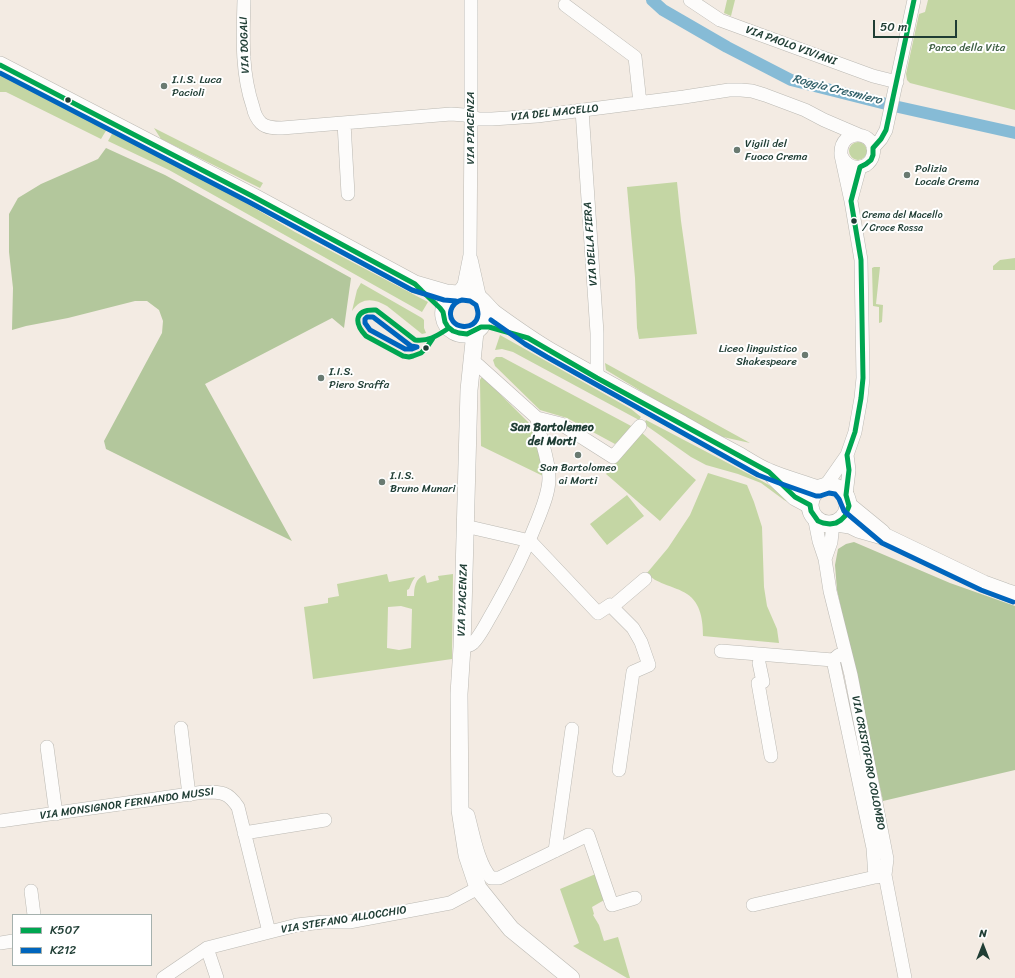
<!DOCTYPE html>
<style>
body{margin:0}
#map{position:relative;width:1015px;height:978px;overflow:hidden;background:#f3ebe3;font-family:Sriracha,sans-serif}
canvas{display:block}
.legend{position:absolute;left:12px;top:914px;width:140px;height:52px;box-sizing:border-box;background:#fff;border:1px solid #a5b1ae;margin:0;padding:5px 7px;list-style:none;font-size:12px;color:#1f3d34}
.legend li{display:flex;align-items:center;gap:8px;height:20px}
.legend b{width:20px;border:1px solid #a5b1ae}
.north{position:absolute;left:963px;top:926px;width:40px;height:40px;-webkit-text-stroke:3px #fff;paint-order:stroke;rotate:0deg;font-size:11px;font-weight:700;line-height:16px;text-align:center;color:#1f3d34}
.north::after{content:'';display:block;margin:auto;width:14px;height:18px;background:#1f3d34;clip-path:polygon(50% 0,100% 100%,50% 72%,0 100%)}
.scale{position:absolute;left:873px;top:20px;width:84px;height:18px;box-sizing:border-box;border:2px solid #1f3d34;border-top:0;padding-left:5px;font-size:12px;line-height:14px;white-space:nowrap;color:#1f3d34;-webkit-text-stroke:3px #fff;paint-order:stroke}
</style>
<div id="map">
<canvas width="1015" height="978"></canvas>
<ul class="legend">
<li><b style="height:5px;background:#00a651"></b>K507</li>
<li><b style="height:5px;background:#0065bd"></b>K212</li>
</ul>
<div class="north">N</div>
<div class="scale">50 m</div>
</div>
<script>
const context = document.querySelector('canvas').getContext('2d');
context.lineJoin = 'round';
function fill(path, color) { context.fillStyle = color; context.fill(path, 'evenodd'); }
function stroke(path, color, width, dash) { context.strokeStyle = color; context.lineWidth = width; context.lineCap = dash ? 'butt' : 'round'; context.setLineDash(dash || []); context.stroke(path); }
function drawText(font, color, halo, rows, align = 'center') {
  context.font = font + ' Sriracha,sans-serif'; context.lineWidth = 4; context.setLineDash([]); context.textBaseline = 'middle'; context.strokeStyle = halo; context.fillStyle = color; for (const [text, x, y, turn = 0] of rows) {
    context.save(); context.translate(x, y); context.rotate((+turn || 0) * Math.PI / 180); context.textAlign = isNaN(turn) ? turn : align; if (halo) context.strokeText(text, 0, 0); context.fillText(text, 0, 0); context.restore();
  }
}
const green = new Path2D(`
 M727 0H735L731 16 724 13Z
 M928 0H1015V110L910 83 907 80 906 74 919 14 925 12Z
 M0 73 107 129 101 139 6 92H0Z
 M154 128 263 183 260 188 161 139Z
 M113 132 234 196 295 232 428 302 422 312 169 170 108 141Z
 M849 151a9 9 0 1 1 18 0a9 9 0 1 1-18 0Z
 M677 182 681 221 697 334 639 339 637 328 635 278 627 187Z
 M1015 258V270H993V266L1000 260Z
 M874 267H880L876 304 883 305 882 322 879 323V307L873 306 872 268Z
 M361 283 422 318 424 320V328L426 333 422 334 387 306C374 298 361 297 352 311L357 290Z
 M500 335 631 409 641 417 639 420 513 352 502 349 495 350Z
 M496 357H502L633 427 615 444 567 418 540 410 495 366 493 360Z
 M605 363 741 438 750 443 723 437 679 414 606 370Z
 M483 377 533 427 542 461 543 476 481 446 480 380 481 378Z
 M646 420 762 481 791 498 788 502 784 500 761 483 738 474 706 465 691 457 644 424Z
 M642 433 696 480 660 521 606 474Z
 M708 473 747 485 754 502 762 527 764 587 767 606 777 629 779 643 703 636C703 621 701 603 687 594 681 590 672 587 664 584 657 581 652 579 647 573L668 548 690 515Z
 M627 495 644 516 607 545 590 524Z
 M387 574 389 582 415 577 412 582 409 589 407 590V596H414C414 588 415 578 425 575L427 583 439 580 438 576 453 574 452 659 313 679 304 607 328 603V598L339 596 337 584ZM401 606 412 609 411 648 399 650 387 648 388 607Z
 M598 873 606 899 592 907 594 914 593 915 599 925 604 941 618 937 630 978H627L573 946 579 943 560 889Z`);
const forest = new Path2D(`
 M106 148 165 175 351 278 344 328 332 318 205 384 292 541 106 449 104 441 162 333 163 321 159 310 147 301H135L68 318 26 326 12 330 13 288 9 252V214L18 198 41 184 98 159Z
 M854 542 950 583 1015 606V770L883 801 837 590 835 565 838 549 846 544Z`);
const canal = new Path2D(`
 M652 0 663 10 727 47 791 80 894 106 1015 133`);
const minor = new Path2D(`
 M244 0C243 36 241 72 253 107 254 112 257 119 261 123 266 128 275 128 282 128L451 114 464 115 479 119H492L537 116 684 97 729 90H741L752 91 765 95 805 110 824 120 859 135
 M690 0 720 20 873 76 897 82
 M565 5 635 57 640 103
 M582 110 597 333V378
 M344 123 348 194
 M873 148 881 139 886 130 914 0
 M851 200 860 167
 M471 259 480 299
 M457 294 461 289 464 285 470 255 471 116V0
 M472 364 478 365 537 418 561 424 613 457 640 426
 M826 485 847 455 855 432 861 398 863 378 861 260 851 201 841 155C839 126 879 131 873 155 872 159 869 163 866 165 855 171 845 165 841 155
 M846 495 849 470 847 455
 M814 516 819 541 825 559 830 591 851 675 887 859 885 875 905 978
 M465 526 530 541 598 613 610 605 633 628 641 642 649 665 633 672 619 770
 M825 559 831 542 833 524
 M612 607 645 579
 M462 647C466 646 470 646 473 643 480 637 489 618 494 610 511 580 526 550 538 519 543 506 549 492 549 478 549 457 539 438 537 418
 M721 651 833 660 839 655
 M833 660 873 848 875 877
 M759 663 763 682 758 683 771 756
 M181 728 189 795
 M47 747 56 814
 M463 812 468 815C473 833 478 864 491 878H499L588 835 612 905 635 898
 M0 821 204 792C222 792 228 792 238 807L269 932
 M244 833 325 820
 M555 851 572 729
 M31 891 34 915
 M753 905 875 877 882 876
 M0 943 13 941
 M207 948 217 978
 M163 978 207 948 297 925 323 922H349L450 903 478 888`);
const major = new Path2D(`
 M0 65 252 196 415 284 446 293 457 294
 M483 303C495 337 449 345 444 317 441 301 457 288 473 294 482 298 487 308 495 314 513 327 531 340 550 351 594 376 638 400 682 424 701 435 721 446 740 456 750 462 759 468 769 472 785 479 802 483 818 489
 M475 332 469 390 462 647 459 694 460 810 467 855 478 888 511 929 571 978
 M774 477 795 497 810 505
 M810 505a19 19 0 1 1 38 0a19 19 0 1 1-38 0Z
 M849 506 882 533
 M836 523 850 525 858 529 886 537 984 584 1006 592 1015 595`);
const bus1 = new Path2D(`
 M0 65 252 196 415 284 422 291 440 308 443 312 445 322 448 327 453 331 459 333 467 334 481 327H489L528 338 597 378 769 472 795 497 810 505 811 511 818 521 823 523 830 524 836 523 841 520 845 516 849 506 846 495 849 470 847 455 855 432 861 398 863 378 861 260 851 201 860 167 866 164 871 160 873 155V148L881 139 886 130 914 0
 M433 338 427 347 421 353 413 356 409 357 403 356 366 336C353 322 355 309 376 310L415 340C429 342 438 335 449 328`);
const bus2 = new Path2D(`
 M0 73 249 202 412 290 444 300 456 301
 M462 300 470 301 476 305C477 308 478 311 478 314 477 333 446 329 451 310 453 304 457 301 462 300Z
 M367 317H373L411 346 417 347 412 349H405L370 330 365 323V319Z
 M491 320 525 344 547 357 758 475 779 483 816 496H820L829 493 835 494 839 499 844 511 882 543 981 590 1013 602`);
const markers = [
 [164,86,4,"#697a71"],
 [68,100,3.5,"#1f3d34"],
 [737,150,4,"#697a71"],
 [907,175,4,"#697a71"],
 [854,221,3.5,"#1f3d34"],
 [426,348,3.5,"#1f3d34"],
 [805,355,4,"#697a71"],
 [321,378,4,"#697a71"],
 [578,455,4,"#697a71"],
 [382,482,4,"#697a71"]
];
const busNames = [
 ["Crema del Macello",862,215],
 ["/ Croce Rossa",862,228]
];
const streetNames = [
 ["VIA DOGALI",245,45,-92],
 ["VIA PAOLO VIVIANI",791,46,20],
 ["VIA DEL MACELLO",555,113,-6],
 ["VIA PIACENZA",471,128,-90],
 ["VIA DELLA FIERA",591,244,-94],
 ["VIA PIACENZA",463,600,-88],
 ["VIA CRISTOFORO COLOMBO",868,763,79],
 ["VIA MONSIGNOR FERNANDO MUSSI",127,804,-8],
 ["VIA STEFANO ALLOCCHIO",344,920,-9]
];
const parkNames = [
 ["Parco della Vita",967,48]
];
const poiNames = [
 ["I.I.S. Luca",172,80],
 ["Pacioli",172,93],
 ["Vigili del",745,144],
 ["Fuoco Crema",745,157],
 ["Polizia",915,169],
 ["Locale Crema",915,182],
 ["Liceo linguistico",797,349,"right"],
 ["Shakespeare",797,362,"right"],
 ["I.I.S.",329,372],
 ["Piero Sraffa",329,385],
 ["San Bartolomeo",578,468,"center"],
 ["ai Morti",578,481,"center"],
 ["I.I.S.",390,476],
 ["Bruno Munari",390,489]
];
const waterNames = [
 ["Roggia Cresmiero",837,90,14]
];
const neighbourhoodNames = [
 ["San Bartolemeo",552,428],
 ["dei Morti",552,442]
];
fill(green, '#c4d6a4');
fill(forest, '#b3c79c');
stroke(canal, '#86bbd6', 12);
stroke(minor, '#bbb9b3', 14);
stroke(major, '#bbb9b3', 18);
stroke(minor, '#fdfcfb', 13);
stroke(major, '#fdfcfb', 17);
stroke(bus1, '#00a651', 5);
stroke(bus2, '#0065bd', 5);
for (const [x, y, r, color] of markers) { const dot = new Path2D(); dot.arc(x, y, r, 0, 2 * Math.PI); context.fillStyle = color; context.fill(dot); stroke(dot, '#fff', 1.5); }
drawText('10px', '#1f3d34', '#fff', busNames, 'left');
drawText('11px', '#1f3d34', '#fff', streetNames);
drawText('11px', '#3e5f43', '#fff', parkNames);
drawText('11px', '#1f3d34', '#fff', poiNames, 'left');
drawText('italic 12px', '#33626b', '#fff', waterNames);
drawText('bold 12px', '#1f3d34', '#fff', neighbourhoodNames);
</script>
